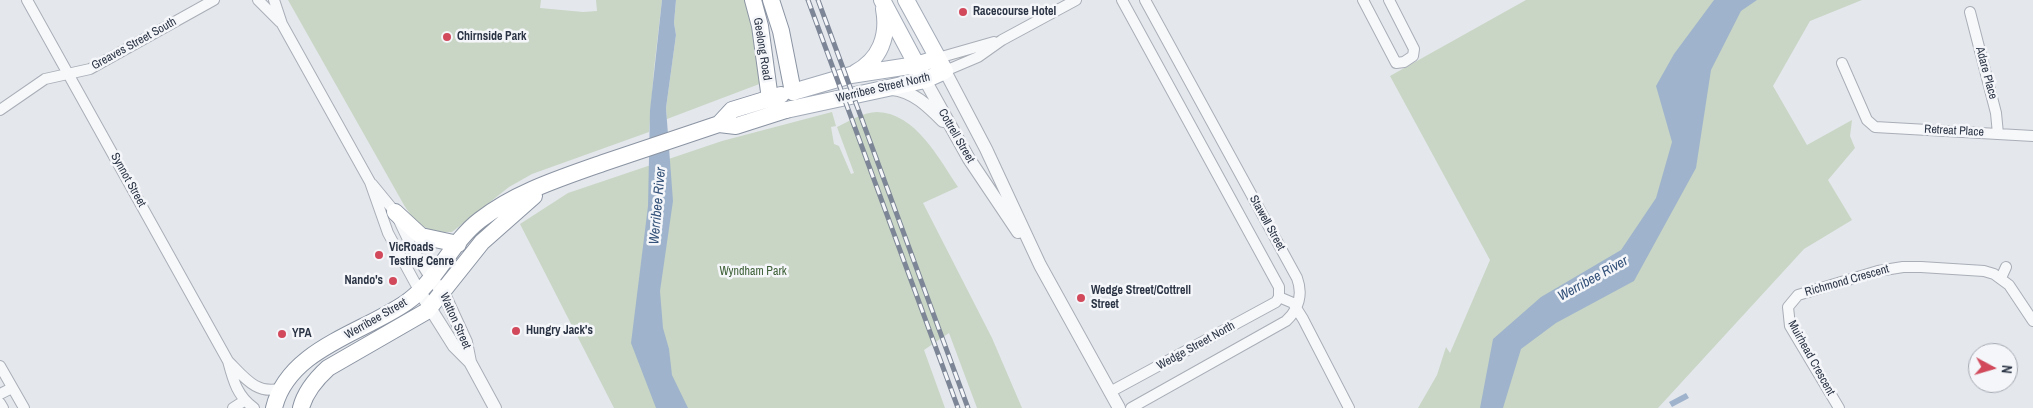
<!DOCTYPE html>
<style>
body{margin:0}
#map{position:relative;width:2033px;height:408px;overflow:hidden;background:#e4e7ec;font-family:"Archivo Narrow",sans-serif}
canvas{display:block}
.north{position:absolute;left:1968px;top:343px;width:50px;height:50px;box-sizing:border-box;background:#f4f6f9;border:1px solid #a4a8b1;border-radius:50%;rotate:96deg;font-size:14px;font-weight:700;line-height:20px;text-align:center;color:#2b3445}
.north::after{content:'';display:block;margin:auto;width:18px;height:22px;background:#d1495b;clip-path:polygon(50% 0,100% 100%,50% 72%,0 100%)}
</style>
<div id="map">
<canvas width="2033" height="408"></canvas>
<div class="north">N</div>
</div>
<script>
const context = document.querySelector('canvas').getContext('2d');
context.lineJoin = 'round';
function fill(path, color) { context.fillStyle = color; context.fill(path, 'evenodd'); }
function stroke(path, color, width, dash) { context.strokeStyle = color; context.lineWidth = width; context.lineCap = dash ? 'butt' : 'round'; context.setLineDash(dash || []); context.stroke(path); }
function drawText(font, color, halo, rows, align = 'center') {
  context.font = font + ' "Archivo Narrow",sans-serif'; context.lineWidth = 5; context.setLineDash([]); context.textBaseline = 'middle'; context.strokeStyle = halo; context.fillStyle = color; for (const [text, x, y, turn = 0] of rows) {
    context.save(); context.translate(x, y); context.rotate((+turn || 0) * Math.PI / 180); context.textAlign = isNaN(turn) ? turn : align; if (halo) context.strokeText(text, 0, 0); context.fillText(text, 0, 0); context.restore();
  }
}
const green = new Path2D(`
 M288 0H541L540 8 583 12 597 11 596 0H662L654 69 649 132 532 174 509 187 452 232C427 233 417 225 404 205Z
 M676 0H747L762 83 667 119 666 108 676 35 674 23Z
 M1526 0H1862L1810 21 1773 86 1807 145 1852 120 1850 136 1855 148 1828 180 1852 220 1804 249 1658 408H1418L1437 375 1446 347 1450 353 1490 260 1390 76Z
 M832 112 836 126 831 127 834 144 839 146 851 174 854 173 837 127C849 121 864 112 877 112 916 113 939 159 958 187L923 203 992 338 1022 408H977L949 333 924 350 945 408H614L520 224 568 193 722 141Z`);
const water = new Path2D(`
 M662 0H676L674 23 676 35 666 108 673 201 660 291 663 328 669 349 672 375 688 408H656L631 343 648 206 650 110Z
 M1714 0H1757L1741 11 1711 70 1696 168 1634 281 1556 323 1521 349 1503 408H1480L1493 339 1541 297 1621 250 1656 198 1672 142 1656 86 1674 54Z
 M1686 393 1689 398 1672 407 1669 402Z`);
const minor = new Path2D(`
 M27 0 228 361C233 380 237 396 254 408
 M258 0 280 22
 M274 0 282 24 370 182 388 233 420 292
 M1122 0 1279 287V297
 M1363 0 1396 63 1404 62 1413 56 1414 49 1389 0
 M1970 12 1996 113 1998 134
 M938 58 994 42
 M1842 63 1867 120 1875 127 2033 136
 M945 71 978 57 1002 40 1076 0
 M0 110 45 79 90 69 214 0
 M372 184 395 212 412 248 431 279
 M2001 278 2006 267
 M1279 297 1293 303 1303 319 1349 408
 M228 361C244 377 257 396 282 388
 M0 366 24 408
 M1110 392 1276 302 1279 297
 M0 394 12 388
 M0 403 3 408
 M233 408 244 401
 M1131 408 1286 321C1299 309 1303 294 1297 278L1145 0
 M1839 408 1790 326 1788 307 1798 295 1878 271 1903 267H1921L1984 271 1994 274 2009 285 2033 321`);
const tertiary = new Path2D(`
 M945 71 986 149 1040 265 1119 408
 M925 80 969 159 1018 232
 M892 89C913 91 928 106 943 121
 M437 285 443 292 466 342 470 362
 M420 292 454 346 470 362 495 408`);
const primary = new Path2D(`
 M882 0 921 73
 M855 73C880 60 889 36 884 9
 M793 92 851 75 916 65 938 58
 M786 110 925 80 945 71 906 0`);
const trunk = new Path2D(`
 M753 0 760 26 770 99
 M771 0 781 31 793 92
 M719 124 732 110 781 95
 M395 212 421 236 458 244
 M274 408C288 349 363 333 407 302 437 281 451 242 480 220 516 192 561 178 603 163 642 150 680 137 719 124L736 126 786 110
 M301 408C305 392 316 379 328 368L427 311 482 242 534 196`);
const rail = new Path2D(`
 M808 0 958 408
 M818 0 968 408`);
const markers = [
 [963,12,5,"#d1495b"],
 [447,37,5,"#d1495b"],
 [379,255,5,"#d1495b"],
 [393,281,5,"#d1495b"],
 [1081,298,5,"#d1495b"],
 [516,331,5,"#d1495b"],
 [282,334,5,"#d1495b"]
];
const poiNames = [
 ["Racecourse Hotel",973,12],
 ["Chirnside Park",457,37],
 ["VicRoads",389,248],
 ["Testing Cenre",389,262],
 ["Nando's",383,281,"right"],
 ["Wedge Street/Cottrell",1091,291],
 ["Street",1091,305],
 ["Hungry Jack's",526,331],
 ["YPA",292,334]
];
const streetNames = [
 ["Greaves Street South",134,44,-29],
 ["Geelong Road",762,49,81],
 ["Adare Place",1986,73,75],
 ["Werribee Street North",883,88,-13],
 ["Retreat Place",1954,131,3],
 ["Cottrell Street",956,136,60],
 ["Synnot Street",128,180,61],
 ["Stawell Street",1267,223,61],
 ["Richmond Crescent",1847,281,-16],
 ["Werribee Street",376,319,-30],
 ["Watton Street",455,321,66],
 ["Wedge Street North",1196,346,-29],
 ["Muirhead Crescent",1811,358,61]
];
const parkNames = [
 ["Wyndham Park",753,272]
];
const waterNames = [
 ["Werribee River",658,206,-85],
 ["Werribee River",1593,279,-29]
];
fill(green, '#c9d6c5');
fill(water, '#9fb4cc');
stroke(minor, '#a9aeb7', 12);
stroke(tertiary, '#a9aeb7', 14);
stroke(primary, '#a3abb8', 18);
stroke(trunk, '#8b94a3', 18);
stroke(minor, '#f7f8fa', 10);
stroke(tertiary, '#f7f8fa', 12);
stroke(primary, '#fff', 16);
stroke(trunk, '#fff', 16);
stroke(rail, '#7d8696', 5);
stroke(rail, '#f4f6f9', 3, [9]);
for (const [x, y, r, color] of markers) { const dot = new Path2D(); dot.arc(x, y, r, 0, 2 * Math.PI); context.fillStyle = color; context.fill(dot); stroke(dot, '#f4f6f9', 2); }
drawText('bold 12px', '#2b3445', '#f4f6f9', poiNames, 'left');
drawText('12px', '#2b3445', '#f4f6f9', streetNames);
drawText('12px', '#3f6138', '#f4f6f9', parkNames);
drawText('italic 14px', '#34527a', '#f4f6f9', waterNames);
</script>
